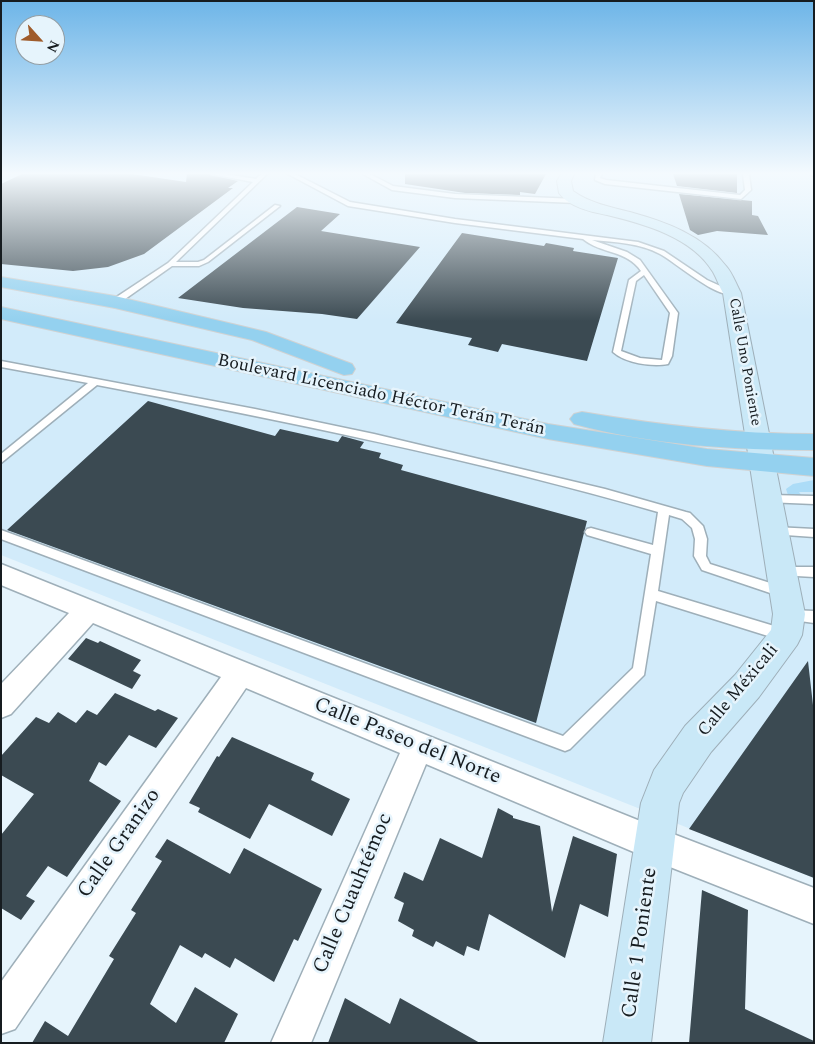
<!DOCTYPE html>
<meta charset="utf-8">
<style>
body{margin:0}
#map{position:relative;width:815px;height:1044px;overflow:hidden;background:#e6f4fc;font-family:Spectral,serif}
canvas{display:block}
.frame{position:absolute;inset:0;border:2px solid #161c20;pointer-events:none}
.north{position:absolute;left:15px;top:15px;width:50px;height:50px;box-sizing:border-box;background:#e6f4fc;border:1px solid #939ea4;border-radius:50%;rotate:116deg;font-size:14px;font-weight:700;line-height:20px;text-align:center;color:#161c20}
.north::after{content:'';display:block;margin:auto;width:18px;height:22px;background:#9f5c2c;clip-path:polygon(50% 0,100% 100%,50% 72%,0 100%)}
</style>
<div id="map">
<canvas width="815" height="1044"></canvas>
<div class="frame"></div>
<div class="north">N</div>
</div>
<script>
const context = document.querySelector('canvas').getContext('2d');
context.lineJoin = 'round';
function fill(path, color) { context.fillStyle = color; context.fill(path, 'evenodd'); }
function stroke(path, color, width, dash) { context.strokeStyle = color; context.lineWidth = width; context.lineCap = dash ? 'butt' : 'round'; context.setLineDash(dash || []); context.stroke(path); }
function drawText(font, color, halo, rows, align = 'center') {
  context.font = font + ' Spectral,serif'; context.lineWidth = 5; context.setLineDash([]); context.textBaseline = 'middle'; context.strokeStyle = halo; context.fillStyle = color; for (const [text, x, y, turn = 0] of rows) {
    context.save(); context.translate(x, y); context.rotate((+turn || 0) * Math.PI / 180); context.textAlign = isNaN(turn) ? turn : align; if (halo) context.strokeText(text, 0, 0); context.fillText(text, 0, 0); context.restore();
  }
}
const built = new Path2D(`
 M1 174H814V878L1 555Z`);
const green = new Path2D(`
 M814 480V492H799L802 496 788 495 786 489 793 484Z`);
const building = new Path2D(`
 M22 174H132L186 182 187 174H209L238 181 228 188H233L144 254 108 267 73 271 1 264V184Z
 M405 174H546L535 194 520 192V195L465 193 405 184Z
 M673 174H737V193L677 186Z
 M679 194 752 201V215L758 216 768 235 717 231 698 235 690 230Z
 M297 207 340 214 321 231 420 247 357 319 322 314 243 308 178 298Z
 M462 233 544 246 546 243 574 248 573 251 618 258 587 361 502 344 498 352 468 345 472 338 396 323Z
 M148 401 275 436 280 429 338 442 342 436 364 442 360 448 381 453 379 458 403 465 401 470 587 521 536 723 7 530Z
 M86 638 98 643 100 641 141 660 133 671 141 675 132 689 68 659Z
 M808 661 814 714V878L689 829Z
 M115 693 155 711 158 709 178 718 156 748 129 735 106 766 99 762 89 781 121 801 67 877 48 866 26 896 35 901 21 920 1 908V835L34 794 1 775V756L36 717 49 723 58 712 76 723 87 710 97 715Z
 M232 737 314 773 311 780 350 799 332 836 269 804 250 839 198 812 200 808 189 803 217 756 219 757Z
 M498 808 513 816V818L540 826 552 912 573 836 617 854 608 917 580 904 565 958 489 914 479 951 467 946 464 956 436 941 433 947 412 936 414 930 398 921 404 903 394 898 404 872 423 881 440 838 482 858Z
 M167 839 230 874 244 848 322 889 298 941 294 939 274 982 235 958 230 968 205 953 202 958 180 945 150 1004 176 1023 195 987 238 1014 224 1043H32L45 1021 68 1036 114 959 109 956 136 913 131 910 162 861 155 857Z
 M702 890 748 910 745 1009 814 1041V1043H689Z
 M345 998 390 1024 400 998 480 1043H328Z`);
const lane = new Path2D(`
 M211 174H226L256 179 261 174H267L176 262H198L204 260 275 205 280 206 208 262 199 266H172L118 304H112V300L168 263 253 182Z
 M288 174H295L350 202 455 219 638 242 664 251 707 280 736 293C721 303 674 261 660 254 640 243 615 242 592 240L627 252 640 260 678 313 672 356 668 364C652 367 625 363 613 352L629 280 641 271C627 250 601 254 583 239L455 223 348 206ZM644 275 670 313 662 360 640 358 621 351 636 281Z
 M363 174H370L393 186 455 194 577 199 580 201 577 203 455 198 392 190Z
 M596 174H602L600 178 606 180 740 195 745 190 743 174H749L751 190 741 199 605 184 595 180Z
 M811 174H814V176L811 175Z
 M1 361 255 409 374 434 605 489 686 512 690 513 703 526 707 539 706 556 710 564 786 588 788 592 786 596 782 597 702 570 694 556 695 539 692 528 682 519 669 515 658 591 784 629 789 631 791 635 789 639 784 641 656 601 644 675 570 749 565 751 1 539V530L563 736 633 668 651 554 587 535 585 532 587 529 591 528 653 545 658 512C474 459 285 421 97 385L1 463V454L88 383 1 367Z
 M770 495 814 496V504L766 502 765 499 766 496Z
 M775 527 814 529V537L771 534 769 531 771 528Z
 M783 567H814V577L779 575 777 572 779 569Z
 M791 610 814 611V623L786 619 785 615 786 611Z`);
const street = new Path2D(`
 M1 564 655 827 814 888V924L655 861 426 764 311 1043H271L400 753 246 688 15 1029 1 1034V982L221 677 93 623 11 714 1 718V684L69 613 1 585Z`);
const secondary = new Path2D(`
 M561 174H574L571 181 573 191C590 203 610 207 630 212 666 222 703 235 726 266 733 274 736 284 741 293L805 614 802 635 797 645 759 697 711 752 683 793 679 803 651 1043H603L641 803 654 770 685 726 735 675 771 630 773 614 723 293C719 286 717 279 713 272 692 237 644 224 607 215 591 212 569 207 559 193L557 181Z`);
const primary = new Path2D(`
 M1 277 115 296 266 332 352 364 355 369 352 374 344 375 252 340 115 308 1 287Z
 M1 307 548 424 707 449 814 458V476L707 466 548 439 1 319Z
 M582 412C659 425 736 434 814 434V450C734 450 651 445 574 424L570 419 574 414Z`);
const farStreetnames = [
 ["Calle Uno Poniente",744,362,80]
];
const streetNames = [
 ["Boulevard Licenciado Héctor Terán Terán",381,396,12],
 ["Calle Méxicali",739,691,-50]
];
const nearStreetnames = [
 ["Calle Paseo del Norte",407,742,22],
 ["Calle Granizo",120,844,-55],
 ["Calle Cuauhtémoc",354,894,-67],
 ["Calle 1 Poniente",641,943,-82]
];
fill(built, '#d2ebfa');
fill(green, '#acdcf7');
fill(building, '#3b4a52');
stroke(lane, '#9eafb9', 3);
stroke(street, '#9eafb9', 3);
stroke(secondary, '#9eafb9', 2);
stroke(primary, '#d0d2d2', 2);
fill(lane, '#fff');
fill(street, '#fff');
fill(secondary, '#c9e8f7');
fill(primary, '#94d1ef');
const sky = context.createLinearGradient(0, 0, 0, 321);
sky.addColorStop(0, '#6db5e8');
sky.addColorStop(0.54, '#f4fafe');
sky.addColorStop(1, '#f4fafe00');
context.fillStyle = sky;
context.fillRect(0, 0, 815, 321);
drawText('15px', '#161c20', '#e6f4fc', farStreetnames);
drawText('18px', '#161c20', '#e6f4fc', streetNames);
drawText('21px', '#161c20', '#e6f4fc', nearStreetnames);
</script>
